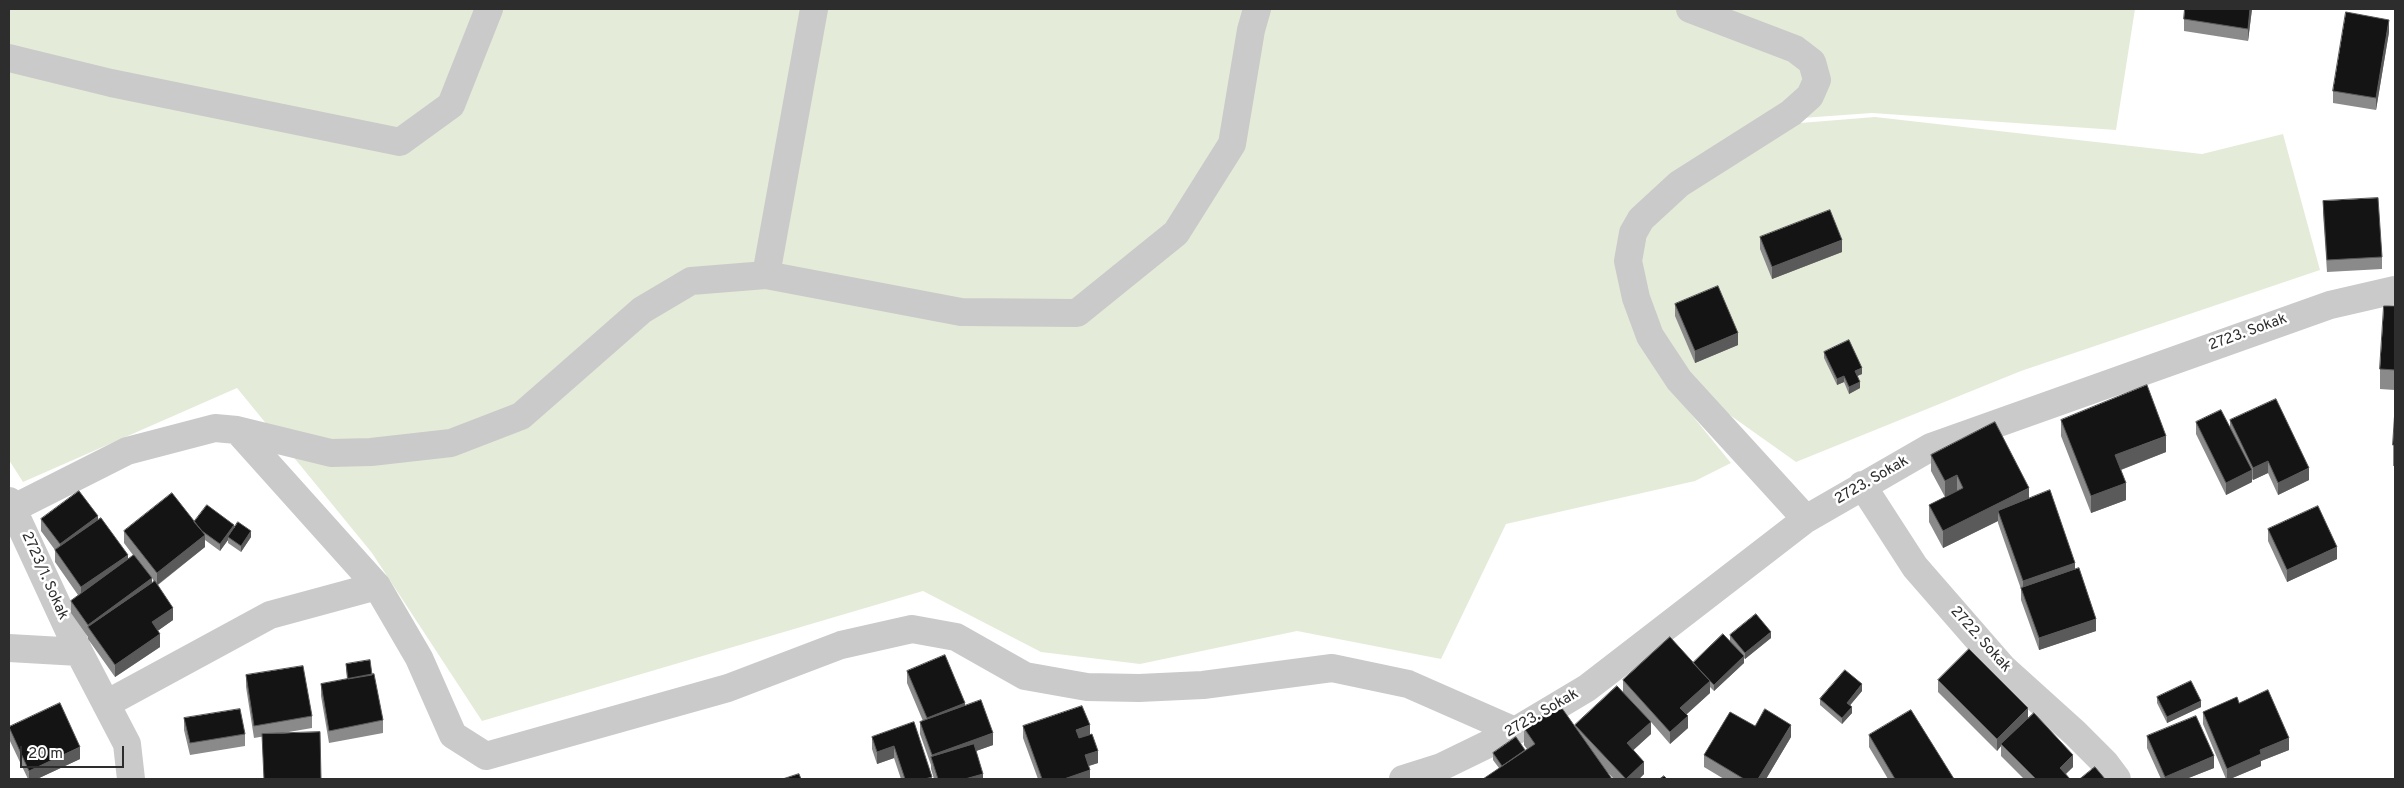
<!DOCTYPE html>
<style>
body{margin:0}
#map{position:relative;width:2404px;height:788px;overflow:hidden;background:#fff;font-family:Overpass,sans-serif}
canvas{display:block}
.frame{position:absolute;inset:0;border:10px solid #2d2d2d;pointer-events:none}
.scale{position:absolute;left:20px;top:746px;width:104px;height:22px;box-sizing:border-box;border:2px solid #2d2d2d;border-top:0;padding-left:6px;font-size:15px;line-height:18px;white-space:nowrap;color:#2d2d2d;-webkit-text-stroke:4px #fff;paint-order:stroke}
</style>
<div id="map">
<canvas width="2404" height="788"></canvas>
<div class="frame"></div>
<div class="scale">20 m</div>
</div>
<script>
const context = document.querySelector('canvas').getContext('2d');
context.lineJoin = 'round';
function fill(path, color) { context.fillStyle = color; context.fill(path, 'evenodd'); }
function stroke(path, color, width, dash) { context.strokeStyle = color; context.lineWidth = width; context.lineCap = dash ? 'butt' : 'round'; context.setLineDash(dash || []); context.stroke(path); }
function drawText(font, color, halo, rows, align = 'center') {
  context.font = font + ' Overpass,sans-serif'; context.lineWidth = 5; context.setLineDash([]); context.textBaseline = 'middle'; context.strokeStyle = halo; context.fillStyle = color; for (const [text, x, y, turn = 0] of rows) {
    context.save(); context.translate(x, y); context.rotate((+turn || 0) * Math.PI / 180); context.textAlign = isNaN(turn) ? turn : align; if (halo) context.strokeText(text, 0, 0); context.fillText(text, 0, 0); context.restore();
  }
}
const green = new Path2D(`
 M9 9H2135L2116 130 1872 113 1760 121 1625 232 1665 382 1731 463 1695 481 1506 524 1441 659 1297 631 1140 664 1041 652 923 591 482 721 372 553 237 388 23 482 9 460Z
 M1875 117 2202 154 2283 134 2320 270 2021 371 1796 462 1727 413 1681 368 1650 306 1635 252 1655 209 1800 123Z`);
const minor = new Path2D(`
 M1690 9 1795 49 1812 62 1817 80 1810 96 1791 113 1679 184 1641 219 1633 233 1628 261 1636 298 1650 336 1679 380 1806 519
 M9 58 111 83 400 142 451 105 489 9
 M766 275 814 9
 M237 430 377 586 419 658 453 735 486 756 728 688 841 645 912 629 956 637 1025 676 1087 687 1139 688 1203 685 1332 668 1408 684 1515 731
 M1862 485 1915 567 2003 668 2075 733 2105 763 2117 779
 M9 501 79 652
 M14 508 127 451 215 428 237 430 331 453 371 452 451 443 521 416 642 310 691 281 766 275 961 312 1077 313 1176 233 1232 144 1251 30 1257 9
 M9 648 79 652 127 744 131 779
 M106 704 270 615 377 586
 M1403 779 1441 767 1515 731 1587 688 1806 519 1931 447 2330 305 2395 290`);
const wall = new Path2D(`
 M2185 9H2252L2248 41 2184 31V19Z
 M2389 32 2376 110 2333 103V91Z
 M2323 201 2382 257V269L2327 272 2323 213Z
 M1760 237 1842 252 1772 279 1760 249Z
 M1675 304 1738 345 1695 363 1675 316Z
 M2395 306V390L2380 389V369Z
 M1824 352 1862 374 1857 376 1860 388 1849 394 1844 382 1837 385 1824 358Z
 M2395 409V466H2393V445Z
 M2061 420 2166 452 2121 470 2126 500 2091 513 2061 436Z
 M2230 420 2309 480 2278 495 2268 473 2253 480 2252 479V482L2226 495 2196 434V422L2230 427Z
 M1931 455 2029 499 2075 570 2096 631 2039 650 2021 600V589L1998 523V521L1943 548 1929 522V505L1945 497 1931 471Z
 M41 519 98 520 128 559 133 555 124 543V531L194 522 234 528 251 537 241 552 228 543V540L220 551 205 540V547L158 585 173 620 157 631 160 647 115 677 88 639V636V637L71 613V601L78 595 55 562V550L41 531ZM152 578 154 582 152 584Z
 M2268 529 2337 559 2287 582 2268 541Z
 M1730 635 1771 638 1745 659 1744 658V663L1714 691 1710 687V693L1686 715 1688 728 1670 744 1651 722V734L1633 750 1644 774 1639 779H1614L1604 769 1499 768 1493 760V753L1525 750 1527 749 1524 745V728L1575 727V725L1623 692V680L1693 663 1735 647 1730 641Z
 M346 664 372 675 383 720V733L329 743 321 696V684L347 679 346 670Z
 M907 671 965 706 993 745 976 751 983 779H934L931 769V765L920 734V722L923 721 907 683Z
 M246 675 312 716V728L254 738 246 687Z
 M1938 680 2028 719 2073 767 2066 774 2070 779H2024L2001 756V746L1997 751 1938 692Z
 M1862 691 1850 705 1852 713 1842 724 1820 705V699Z
 M2157 697 2201 707 2167 723 2157 703Z
 M2394 698H2395V715L2394 710Z
 M2239 703 2289 750 2261 761V766L2230 779H2226L2203 724V712Z
 M184 718 245 734V746L190 755 184 730Z
 M914 722 932 779H901L894 758 877 764 872 749V737Z
 M1023 726 1090 735 1098 763 1089 766 1090 779H1038L1023 738Z
 M1755 726 1791 737 1766 779H1724L1704 767V755Z
 M9 727 80 759 37 779H28L9 739Z
 M1869 735 1954 779H1888L1869 747Z
 M2147 736 2214 768 2186 779H2161L2147 748Z`);
const shadedWall = new Path2D(`
 M2250 9H2252L2248 41V29Z
 M2389 20V32L2376 110V98Z
 M1842 240V252L1772 279V267Z
 M1738 333V345L1695 363V351Z
 M1862 368V374L1855 377V371Z
 M1844 376V382L1837 385V379Z
 M1860 382V388L1849 394V387Z
 M2166 436V452L2115 472V455Z
 M2268 461V473L2253 480V468Z
 M2309 468V480L2278 495V483Z
 M2252 470V482L2226 495V483Z
 M1957 475V492L1945 498V481Z
 M2126 483V500L2091 513V496Z
 M2029 488V505L1998 511V521L1943 548V531Z
 M98 516V528L60 556V544Z
 M234 525V531L228 537V540L220 551V544Z
 M251 531V537L241 552V546Z
 M205 535V547L157 585V573Z
 M2337 547V559L2287 582V570Z
 M128 555V567L81 599V587Z
 M2075 563V575L2023 593V581Z
 M152 578V590L88 627V637V625Z
 M173 608V620L152 635V622Z
 M2096 619V631L2039 650V638Z
 M1771 632V638L1745 659V653Z
 M160 634V647L115 677V665Z
 M1744 656V663L1714 691V685Z
 M1710 681V693L1680 720V708Z
 M1862 684V691L1847 709V703Z
 M2201 701V707L2167 723V717Z
 M965 703V715L927 730V718Z
 M1852 707V713L1842 724V718Z
 M2028 708V720L2001 744V746L1997 751V739Z
 M1688 716V728L1670 744V732Z
 M1651 722V734L1627 756V743Z
 M1090 725V737L1076 742V730Z
 M1791 725V737L1766 779H1758Z
 M993 733V745L934 766 932 760V755Z
 M2289 738V750L2261 761V766L2230 779H2227V769L2260 750Z
 M894 746V758L877 764V752Z
 M80 747V759L37 779H29V771Z
 M1098 751V763L1085 767V755Z
 M2073 755V767L2060 779V768Z
 M2214 756V768L2186 779H2165V777Z
 M1644 762V774L1639 779H1626Z
 M1090 770V779H1064Z
 M983 774V779H965Z`);
const building = new Path2D(`
 M2185 9H2250L2248 29 2184 19Z
 M2346 12 2389 20 2376 98 2333 91Z
 M2378 198 2382 257 2327 260 2323 201Z
 M1830 210 1842 240 1772 267 1760 237Z
 M1718 286 1738 333 1695 351 1675 304Z
 M2384 306H2395V370L2380 369Z
 M1849 340 1862 368 1855 371 1860 382 1849 387 1844 376 1837 379 1824 352Z
 M2147 385 2166 436 2115 455 2126 483 2091 496 2061 420Z
 M2276 399 2309 468 2278 483 2268 461 2253 468 2230 420Z
 M2395 409V445H2393Z
 M2221 410 2252 470 2226 483 2196 422Z
 M1995 422 2029 488 1943 531 1929 505 1963 488 1957 475 1945 481 1931 455Z
 M2050 490 2075 563 2023 581 1998 511Z
 M79 491 98 516 60 544 41 519Z
 M172 493 205 535 157 573 124 531Z
 M207 505 234 525 220 544 202 531 194 522Z
 M2318 506 2337 547 2287 570 2268 529Z
 M101 518 128 555 81 587 55 550Z
 M238 522 251 531 241 546 228 537Z
 M134 555 152 578 88 625 71 601Z
 M2079 568 2096 619 2039 638 2021 588Z
 M155 581 173 608 152 622 160 634 115 665 88 627Z
 M1756 614 1771 632 1745 653 1730 635Z
 M1723 634 1744 656 1714 685 1693 663Z
 M1670 637 1710 681 1680 708 1688 716 1670 732 1623 680Z
 M1969 649 2028 708 1997 739 1938 680Z
 M945 655 965 703 927 718 907 671Z
 M370 660 372 675 348 679 346 664Z
 M303 666 312 716 254 726 246 675Z
 M1845 670 1862 684 1847 703 1852 707 1842 718 1820 699Z
 M374 674 383 720 329 731 321 684Z
 M2191 681 2201 701 2167 717 2157 697Z
 M1617 686 1651 722 1627 743 1644 762 1626 779 1575 725Z
 M2268 690 2289 738 2260 750 2261 754 2227 769 2203 712 2237 697 2239 703Z
 M981 700 993 733 932 755 920 722Z
 M60 703 80 747 29 771 9 727Z
 M1559 704 1612 779H1483L1535 744 1524 728Z
 M1082 706 1090 725 1076 730 1079 738 1092 734 1098 751 1085 755 1090 770 1064 779H1042L1023 726Z
 M240 709 245 734 190 743 184 718Z
 M1765 709 1791 725 1758 779H1744L1704 755 1730 712 1755 726Z
 M1911 710 1954 779H1895L1869 735Z
 M2034 713 2073 755 2060 768 2070 779H2036L2001 744Z
 M2196 716 2214 756 2165 777 2147 736Z
 M914 722 932 777 925 779H905L894 746 877 752 872 737Z
 M320 732 321 779H264L262 734Z
 M1516 737 1525 750 1502 766 1493 753Z
 M974 744 983 774 965 779H938L931 757Z
 M2095 767 2105 779H2080Z
 M799 774 801 779H783Z
 M1664 776 1667 779H1660Z`);
const streetNames = [
 ["2723. Sokak",2248,333,-20],
 ["2723. Sokak",1872,481,-30],
 ["2723/1. Sokak",44,576,66],
 ["2722. Sokak",1980,640,48],
 ["2723. Sokak",1542,714,-30]
];
fill(green, '#e4ecd9');
stroke(minor, '#cacaca', 28);
fill(wall, '#8a8a8a');
fill(shadedWall, '#5a5a5a');
fill(building, '#141414');
stroke(building, '#5a5a5a', 1);
drawText('15px', '#2d2d2d', '#fff', streetNames);
</script>
